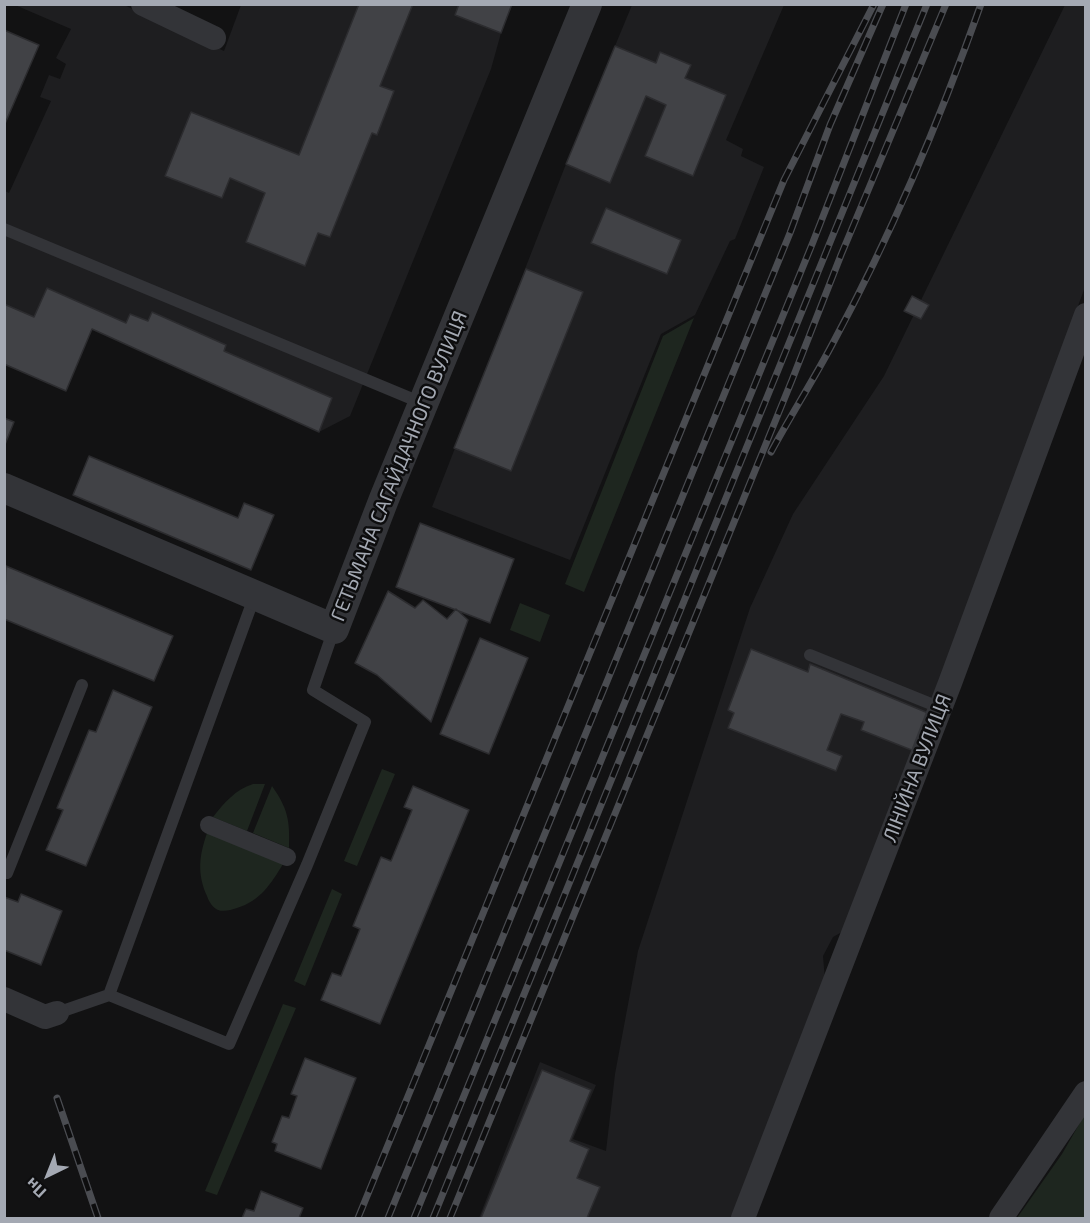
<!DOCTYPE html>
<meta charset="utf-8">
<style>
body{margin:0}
#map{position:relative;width:1090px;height:1223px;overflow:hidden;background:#121213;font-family:"Exo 2",sans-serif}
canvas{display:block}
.frame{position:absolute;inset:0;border:6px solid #a4a9b3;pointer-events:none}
.north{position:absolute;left:18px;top:1145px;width:60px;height:60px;-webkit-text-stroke:4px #0d0d0e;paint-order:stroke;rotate:223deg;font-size:16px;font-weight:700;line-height:24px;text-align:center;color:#a4a9b3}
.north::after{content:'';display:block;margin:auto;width:21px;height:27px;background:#a4a9b3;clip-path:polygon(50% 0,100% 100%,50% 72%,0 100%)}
</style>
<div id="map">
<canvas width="1090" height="1223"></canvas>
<div class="frame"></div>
<div class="north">Пн</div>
</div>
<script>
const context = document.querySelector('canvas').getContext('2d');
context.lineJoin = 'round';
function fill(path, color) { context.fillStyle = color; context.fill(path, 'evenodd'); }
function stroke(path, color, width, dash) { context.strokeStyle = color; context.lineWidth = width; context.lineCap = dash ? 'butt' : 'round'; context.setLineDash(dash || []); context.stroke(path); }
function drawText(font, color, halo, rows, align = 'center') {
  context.font = font + ' "Exo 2",sans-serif'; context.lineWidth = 5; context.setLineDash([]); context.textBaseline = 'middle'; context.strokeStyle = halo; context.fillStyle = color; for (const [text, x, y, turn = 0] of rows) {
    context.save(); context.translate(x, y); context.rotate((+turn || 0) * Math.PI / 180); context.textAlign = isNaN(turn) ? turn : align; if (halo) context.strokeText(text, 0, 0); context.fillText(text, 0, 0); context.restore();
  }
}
const built = new Path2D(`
 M15 5H124L224 51 241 5H512L501 33 491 69 350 416 319 432 92 329 66 391 5 364V191L9 193 51 101 40 97 49 75 60 79 66 64 56 58 71 29Z
 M632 5H784L726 140 743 149 741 156 764 167 735 239 730 241 695 315 661 334 570 560 432 507 566 164Z
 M1065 5H1085V287L849 928 833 937 823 956 825 980 733 1218H479L540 1062 596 1085 573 1139 606 1151 615 1074 638 951 750 608 793 514 884 376Z`);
const green = new Path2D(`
 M694 318 584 592 565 584 663 336Z
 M520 603 550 615 540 642 510 630Z
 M382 769 395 774 357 866 344 861Z
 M253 784H265L247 831 213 817C225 802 235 790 253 784Z
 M272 786C288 809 290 820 289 848L253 833Z
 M207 833 283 864C271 884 260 901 237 908 231 910 224 912 218 910 213 908 209 902 207 896 197 874 199 856 207 833Z
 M332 889 342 894 305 986 294 981Z
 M283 1004 296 1008 217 1195 205 1191Z
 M1085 1114V1218H1017L1062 1154Z`);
const building = new Path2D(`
 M359 4H413L380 86 394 91 377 135 372 133 330 237 318 233 305 266 246 242 265 193 230 178 222 198 165 176 191 112 299 155Z
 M459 4H512L501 33 455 15Z
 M4 30 39 45 4 126Z
 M615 46 656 63 660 52 691 65 685 78 726 95 693 176 645 156 666 105 646 96 610 183 566 164Z
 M606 208 681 240 667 274 591 243Z
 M526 269 583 292 511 471 454 448Z
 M47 288 126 323 130 314 148 321 152 312 226 345 224 351 332 398 319 432 92 329 66 391 4 364V304L34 317Z
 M912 296 929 305 921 319 904 311Z
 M4 418 14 422 4 447Z
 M89 456 238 518 244 503 274 515 251 570 73 495Z
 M420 523 514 559 490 623 396 587Z
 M6 566 173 636 154 681 4 619Z
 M388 591 415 608 423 600 447 619 456 609 468 620 431 722 377 675 355 663Z
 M480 638 528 658 489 754 440 734Z
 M751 649 808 672 810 664 928 713 914 751 861 730 864 722 841 714 827 750 842 756 836 771 728 728 734 713 728 710Z
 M113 690 152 707 86 866 46 850 63 810 57 808 89 730 96 732Z
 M413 786 469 810 380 1024 321 1000 332 973 341 976 360 929 353 926 381 857 391 861 412 810 404 807Z
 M21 894 62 911 41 965 4 950V897L18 902Z
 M305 1058 356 1078 321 1169 275 1151 277 1144 272 1142 282 1116 289 1118 297 1096 291 1094Z
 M542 1070 591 1090 570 1141 589 1149 577 1178 600 1187 587 1218H481Z
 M261 1191 303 1208 299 1218H242L246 1209 254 1211Z`);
const service = new Path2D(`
 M4 229 422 403
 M810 655 941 708
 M4 872 7 873 82 685
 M109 995 255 595
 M57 1013 109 995 229 1044 307 865 365 722 313 690 334 629`);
const pedestrian = new Path2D(`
 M209 825 287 857`);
const minor = new Path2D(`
 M143 4 214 38
 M4 999 45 1017 57 1013
 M743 1218 950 683 1086 315
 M1001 1218 1086 1093`);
const tertiary = new Path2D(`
 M4 488 334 629 384 499 587 4`);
const rail = new Path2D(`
 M771 452C791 415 814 379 834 341 892 233 940 120 981 4
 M57 1098 98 1218
 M358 1218 784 180 874 4
 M388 1218 790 233 830 125 883 4
 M414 1218 813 242 906 4
 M433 1218 927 4
 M450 1218 792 380 841 255 946 4`);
const streetNames = [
 ["ГЕТЬМАНА САГАЙДАЧНОГО ВУЛИЦЯ",399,466,-68],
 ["ЛІНІЙНА ВУЛИЦЯ",917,768,-69]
];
fill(built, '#1e1e20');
fill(green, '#1e261f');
fill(building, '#414246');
stroke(building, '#2c2c2f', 1.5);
stroke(service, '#333438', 12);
stroke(pedestrian, '#333438', 18);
stroke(minor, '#333438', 24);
stroke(tertiary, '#333438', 30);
stroke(rail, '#4a4c51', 7);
stroke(rail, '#0d0d0e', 4.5, [14]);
drawText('20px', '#a4a9b3', '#0d0d0e', streetNames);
</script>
